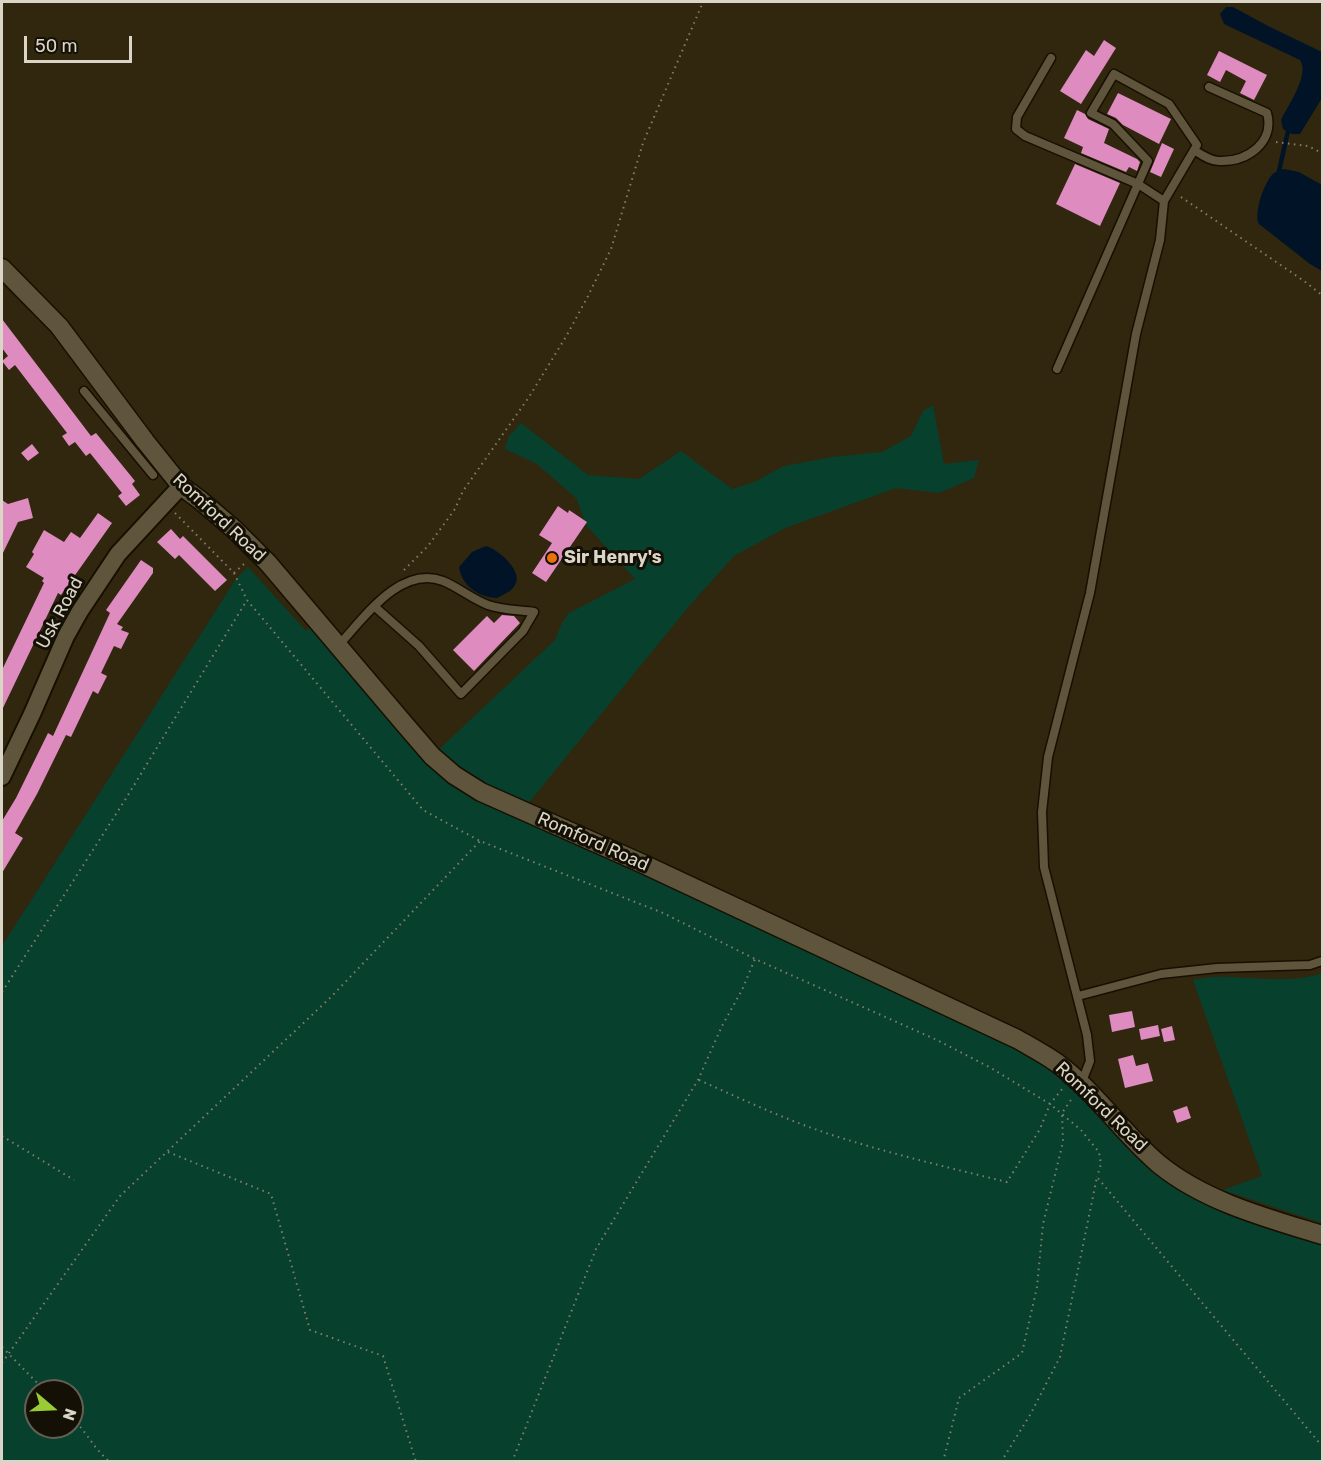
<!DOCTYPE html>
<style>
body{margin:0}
#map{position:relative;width:1324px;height:1463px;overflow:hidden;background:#30270e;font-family:Rubik,sans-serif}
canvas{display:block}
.frame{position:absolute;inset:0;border:3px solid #dad5c6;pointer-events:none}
.north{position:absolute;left:24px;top:1379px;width:60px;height:60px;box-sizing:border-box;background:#141006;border:2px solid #635f53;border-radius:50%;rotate:109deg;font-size:16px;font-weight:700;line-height:24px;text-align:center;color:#dad5c6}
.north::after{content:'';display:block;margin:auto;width:21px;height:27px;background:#98cb36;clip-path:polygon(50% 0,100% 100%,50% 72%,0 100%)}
.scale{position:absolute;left:24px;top:36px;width:108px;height:27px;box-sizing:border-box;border:3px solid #dad5c6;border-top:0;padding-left:8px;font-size:18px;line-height:21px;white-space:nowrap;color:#dad5c6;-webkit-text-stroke:4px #141006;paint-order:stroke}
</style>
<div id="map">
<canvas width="1324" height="1463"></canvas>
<div class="frame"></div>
<div class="north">N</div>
<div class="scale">50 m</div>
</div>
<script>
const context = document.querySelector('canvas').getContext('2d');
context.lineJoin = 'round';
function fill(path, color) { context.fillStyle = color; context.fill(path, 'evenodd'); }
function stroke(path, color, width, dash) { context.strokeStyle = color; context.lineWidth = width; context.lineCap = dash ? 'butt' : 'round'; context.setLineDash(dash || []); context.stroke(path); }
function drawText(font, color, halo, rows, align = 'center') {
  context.font = font + ' Rubik,sans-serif'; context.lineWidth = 6; context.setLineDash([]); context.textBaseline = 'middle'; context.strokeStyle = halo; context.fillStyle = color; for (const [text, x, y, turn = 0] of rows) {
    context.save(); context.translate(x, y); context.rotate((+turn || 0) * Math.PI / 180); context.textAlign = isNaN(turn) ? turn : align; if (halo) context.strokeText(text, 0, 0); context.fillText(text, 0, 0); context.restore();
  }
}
const green = new Path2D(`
 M933 405 944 464 979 460 974 478 939 493 896 488 785 528 734 556 690 605 522 811 1040 1052 1141 1148 1233 1205 1322 1235V1461H2V946L236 579 248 567 306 631 318 620 432 756 555 640 562 623 569 613 635 579 586 525 577 499 537 464 505 449 509 436 521 423 588 475 639 479 681 451 732 489 754 482 784 466 832 457 882 452 911 436 923 411ZM36 1391H72V1427H36Z
 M1322 973V1223L1223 1190 1262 1176 1193 980C1203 978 1213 976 1222 977 1253 977 1293 984 1322 973Z`);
const water = new Path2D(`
 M1226 7H1233L1268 26 1322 52V98L1300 134H1292L1283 129 1281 120C1288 105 1310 75 1300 60L1224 24 1220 14Z
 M1284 169 1299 172 1322 185V271L1310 264 1259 224C1253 213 1265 180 1274 173 1277 171 1281 170 1284 169Z
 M486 546C499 550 527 573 513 588 509 593 502 595 497 598 478 597 462 586 459 567L472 552Z`);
const stream = new Path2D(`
 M1279 171 1288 131`);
const building = new Path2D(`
 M1104 40 1116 48 1081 104 1060 91 1086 50 1094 56Z
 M1219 51 1267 75 1254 100 1240 93 1246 81 1226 70 1220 82 1207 75Z
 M1118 93 1171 119 1159 144 1123 125 1116 118 1107 114Z
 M1077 110 1085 114 1088 119 1109 129 1104 143 1137 159 1140 162 1137 171 1129 167 1126 172 1081 153 1083 147 1064 138Z
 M1162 143 1174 149 1161 177 1150 172Z
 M1075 164 1120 183 1100 226 1056 204Z
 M2 319 91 436 96 433 135 481 132 484 140 495 126 506 118 496 122 493 90 453 86 456 75 442 69 446 62 436 67 433 15 365 9 370 2 361 8 356 2 348Z
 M32 444 39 453 28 461 21 453Z
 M28 498 33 518 18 522 2 555V500L8 504Z
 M558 506 568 513 569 510 587 522 546 582 532 573 552 543 539 535Z
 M98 513 112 523 61 595 58 593 2 710V670L44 583 42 581 44 578 26 567 34 554 32 552 44 530 64 542 71 532 80 538Z
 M171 529 180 539 183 536 227 580 215 591 179 555 175 559 157 542Z
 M141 560 153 568V573L117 624 123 627 121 630 129 633 121 649 114 646 101 673 107 676 98 694 93 691 71 737 66 735 37 794 15 833 23 838 2 873V821L16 798 48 733 53 736 110 613 106 610Z
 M502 615 514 616 520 623 474 671 453 650 487 616 494 623Z
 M1132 1011 1135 1027 1112 1032 1109 1015Z
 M1158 1025 1160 1036 1141 1040 1139 1029Z
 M1172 1026 1175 1040 1164 1042 1161 1029Z
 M1133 1055 1136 1066 1148 1063 1153 1081 1125 1088 1118 1059Z
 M1187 1106 1191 1118 1177 1123 1173 1111Z`);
const path = new Path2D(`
 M1276 142 1308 146 1322 153
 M1181 197 1304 281 1322 295
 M175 513 234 573 245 563
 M404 570 428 546 455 509 463 491 529 397 567 335 588 296 611 249 643 143 703 2
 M234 573 247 600 423 810 480 841 663 913 755 959 937 1040 991 1068 1050 1104 1081 1130 1099 1152 1101 1164 1097 1177
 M2 992 125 800 247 600
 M699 1080C748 1102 797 1125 848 1140 900 1156 954 1169 1007 1182L1040 1129 1050 1104 1063 1088
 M2 1136 74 1180
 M168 1152 271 1194 310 1330 383 1356 416 1462
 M2 1347 45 1391
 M2 1363 120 1196 331 997 480 841
 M72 1418C87 1432 93 1448 110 1462
 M512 1462 596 1249 698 1080 722 1026 742 990 755 959
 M943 1462 959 1398 1022 1353 1037 1287 1043 1224 1063 1142 1062 1113 1073 1097
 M1001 1462 1030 1415 1060 1357 1097 1177 1322 1446`);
const lane = new Path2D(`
 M1051 58 1017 117 1016 129 1025 136 1138 184 1164 201
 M1194 150C1202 155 1210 161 1219 161 1248 162 1275 142 1267 113L1209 87
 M1057 369 1148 161 1113 124 1091 113 1114 74 1169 104 1197 145 1164 201 1160 240 1136 334 1090 593 1048 757 1042 812 1044 867 1087 1035 1090 1061 1081 1084
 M84 391 153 475
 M339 645C364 618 400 565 443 581 458 587 472 599 488 605 502 610 519 610 534 612L523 631 461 694 419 646 374 606
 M1078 996 1161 974 1217 968 1310 965 1322 961`);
const street = new Path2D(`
 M2 777 32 714 66 636 80 611 118 554 181 486`);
const secondary = new Path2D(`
 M2 268 59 326 145 441 181 486 200 500 235 530 268 563 401 720 432 756 454 775 481 792 641 863 1017 1039C1031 1047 1044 1054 1057 1063 1096 1092 1123 1134 1160 1165 1206 1202 1267 1218 1322 1235`);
const markers = [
 [552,558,6,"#e8710a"]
];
const streetNames = [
 ["Romford Road",219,518,43],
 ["Usk Road",60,613,-62],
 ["Romford Road",593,842,24],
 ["Romford Road",1101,1107,44]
];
const poiNames = [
 ["Sir Henry's",564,558]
];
fill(green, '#07412e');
fill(water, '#011427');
stroke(stream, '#011427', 4.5);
fill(building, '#de8bc0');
stroke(lane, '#180f00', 11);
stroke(street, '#180f00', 20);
stroke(secondary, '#180f00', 21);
stroke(path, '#857e6a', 2, [1.5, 4.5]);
stroke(lane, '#5f553c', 8);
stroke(street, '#5f553c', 16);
stroke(secondary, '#5f553c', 18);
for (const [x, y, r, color] of markers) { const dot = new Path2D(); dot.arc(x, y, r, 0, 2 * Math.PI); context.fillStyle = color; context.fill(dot); stroke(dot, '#141006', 2); }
drawText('18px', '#dad5c6', '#141006', streetNames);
drawText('bold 18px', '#dad5c6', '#141006', poiNames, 'left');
</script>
